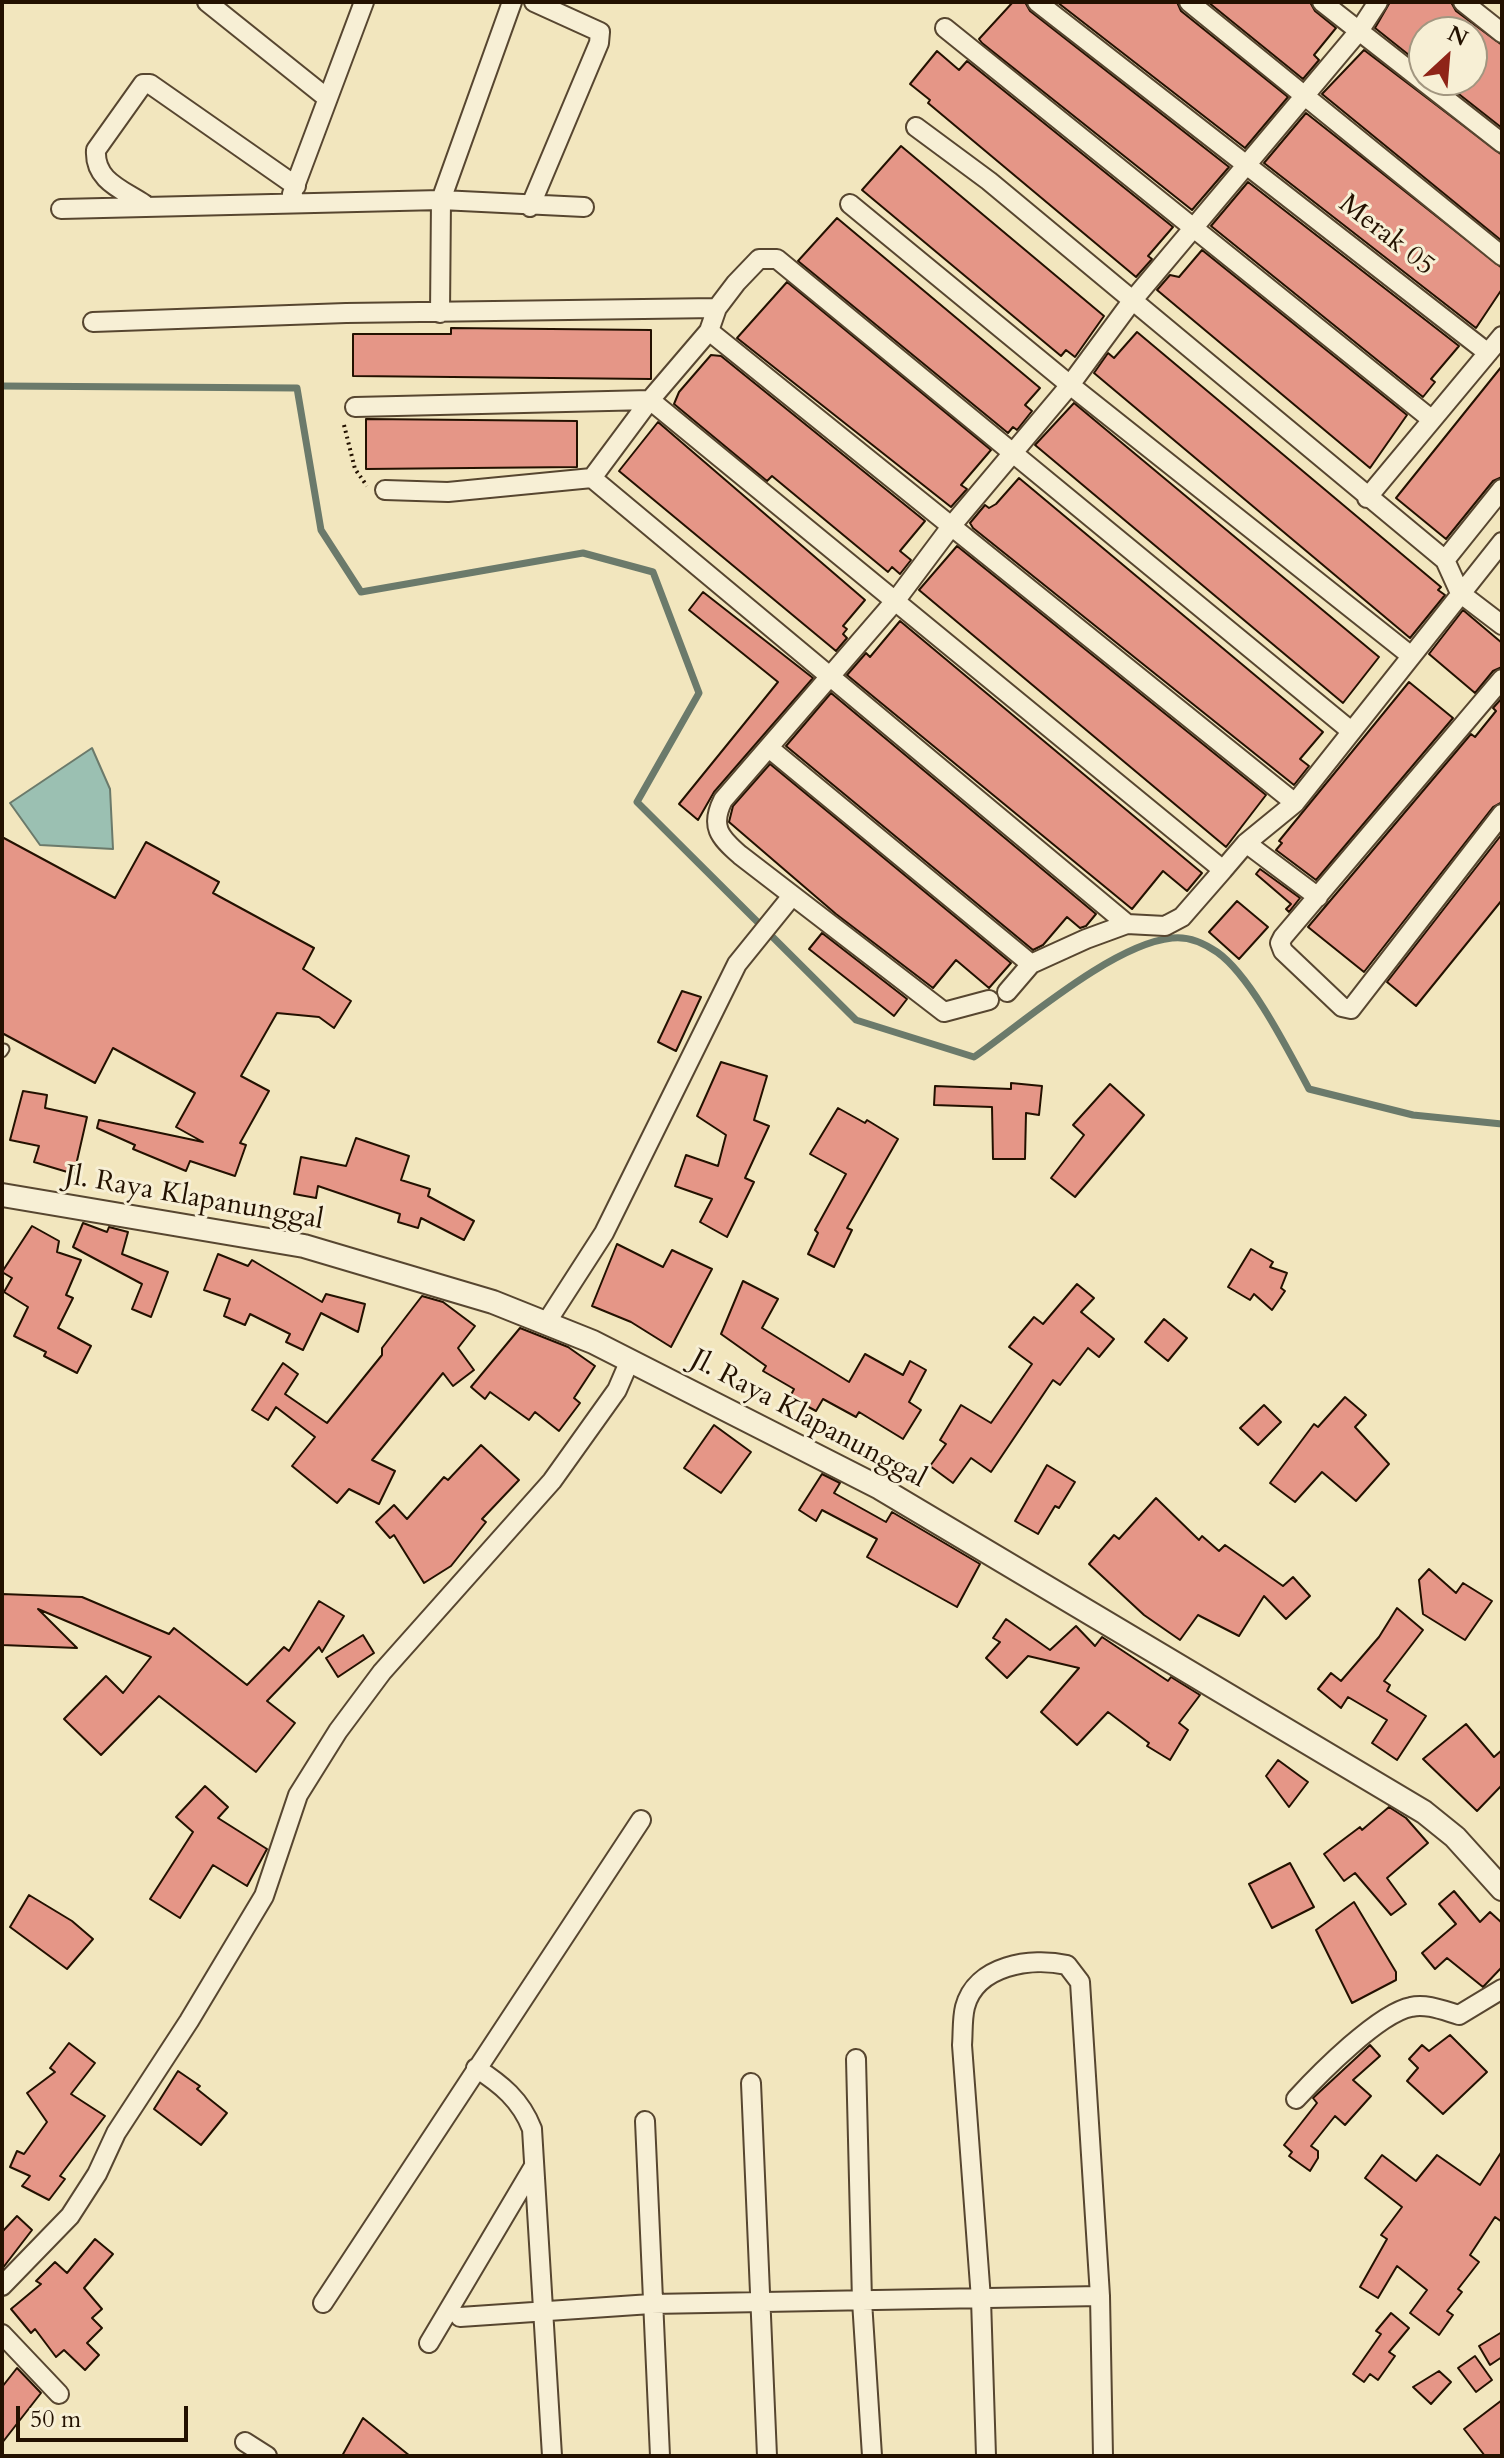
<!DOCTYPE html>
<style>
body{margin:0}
#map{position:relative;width:1504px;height:2458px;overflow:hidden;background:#f2e6be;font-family:Cardo,serif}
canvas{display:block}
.frame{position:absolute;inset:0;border:4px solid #231100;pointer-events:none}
.north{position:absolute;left:1408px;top:16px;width:80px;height:80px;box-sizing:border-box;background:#f7efd5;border:2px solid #a29680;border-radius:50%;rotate:26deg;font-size:22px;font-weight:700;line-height:32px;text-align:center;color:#231100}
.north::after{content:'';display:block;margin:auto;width:28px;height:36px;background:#8f2418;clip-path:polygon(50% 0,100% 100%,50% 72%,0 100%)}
.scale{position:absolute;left:16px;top:2406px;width:172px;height:36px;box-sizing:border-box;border:4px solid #231100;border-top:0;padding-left:10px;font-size:24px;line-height:28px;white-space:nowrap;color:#231100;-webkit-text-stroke:6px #f7efd5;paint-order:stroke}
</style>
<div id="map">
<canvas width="1504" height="2458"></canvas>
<div class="frame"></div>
<div class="north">N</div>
<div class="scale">50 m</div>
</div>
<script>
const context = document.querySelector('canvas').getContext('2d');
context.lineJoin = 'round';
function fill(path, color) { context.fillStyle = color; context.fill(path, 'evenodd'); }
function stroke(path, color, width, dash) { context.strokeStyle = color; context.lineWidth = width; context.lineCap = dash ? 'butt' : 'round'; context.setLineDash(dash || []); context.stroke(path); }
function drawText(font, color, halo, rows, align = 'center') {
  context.font = font + ' Cardo,serif'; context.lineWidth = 6; context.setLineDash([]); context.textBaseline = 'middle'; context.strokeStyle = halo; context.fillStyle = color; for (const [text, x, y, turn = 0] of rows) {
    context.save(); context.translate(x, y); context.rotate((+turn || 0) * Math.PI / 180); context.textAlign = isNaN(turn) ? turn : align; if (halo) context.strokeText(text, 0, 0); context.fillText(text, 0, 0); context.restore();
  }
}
const water = new Path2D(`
 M92 748 110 789 113 849 40 845 10 803Z`);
const stream = new Path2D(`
 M2 386 297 388 321 530 361 592 583 553 653 572 699 693 637 802 856 1020 974 1057C1024 1022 1113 944 1172 938 1188 936 1204 943 1217 952 1251 976 1289 1052 1309 1089L1413 1115 1502 1124`);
const building = new Path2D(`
 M1013 2H1025L1030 11 1229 167 1192 210 982 43 979 39Z
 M1057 2H1177L1181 11 1288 97 1245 148Z
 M1208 2H1310L1315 11 1336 28 1314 55 1319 60 1303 79Z
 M1390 2H1451L1456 11 1502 45V128L1441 80H1472V32H1424V67L1375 28Z
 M1364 50 1502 155V241L1322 94Z
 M937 51 959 70 967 61 1173 227 1148 256 1152 259 1136 277 928 103 930 100 910 84Z
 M1306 113 1502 268V289L1476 328 1264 163Z
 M901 146 1104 316 1075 357 1066 350 1061 356 862 190Z
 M1248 182 1459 346 1431 379 1435 382 1423 397 1211 226Z
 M837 218 1040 388 1025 405 1032 411 1017 430 1013 427 1008 433 798 261Z
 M1202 250 1407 415 1370 468 1157 290 1170 275 1179 277Z
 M787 282 991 450 961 485 967 489 951 507 737 338Z
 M451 328 651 330V379L353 376V334H451Z
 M1137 332 1441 587 1438 590 1445 595 1410 638 1094 373 1108 353 1114 358Z
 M711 355 721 356 925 521 900 551 911 560 900 574 892 567 888 572 772 476 767 481 674 404 679 392Z
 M1502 366V477L1493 481 1446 539 1396 498Z
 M1074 403 1379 657 1343 703 1035 445Z
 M366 419 577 421V467L366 469Z
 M658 422 865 600 843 626 847 629 843 634 847 638 836 651 619 471Z
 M1019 478 1323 732 1300 759 1309 766 1294 785 973 528 970 523 985 505 989 508 996 504Z
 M957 546 1266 795 1226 847 919 590Z
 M703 592 813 678 714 792 698 820 679 804 778 682 689 610Z
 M1463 610 1502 643V667L1493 671 1475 693 1429 654Z
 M900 621 1202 873 1187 891 1163 871 1132 909 847 675 866 653 870 657Z
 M1409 682 1453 718 1316 880 1276 850 1282 843 1279 841Z
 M831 693 1096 914 1086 926 1080 928 1067 917 1043 945 1033 950 786 746Z
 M1502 698V802L1493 807 1364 972 1308 927 1471 734 1475 737 1496 711 1493 708Z
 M770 764 1011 963 989 988 956 960 933 988 836 914 729 822 733 806Z
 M1502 834V900L1416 1006 1387 982Z
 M2 837 115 898 146 842 219 882 213 893 314 948 303 969 351 1001 334 1028 319 1017 277 1013 241 1076 269 1091 240 1143 246 1145 235 1176 190 1161 186 1171 133 1149 135 1145 97 1128 99 1120 203 1142 176 1127 195 1093 113 1048 95 1083 2 1033Z
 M1260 869 1300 898 1289 912 1286 909 1291 904 1256 874Z
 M1237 901 1268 927 1239 959 1209 932Z
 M822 933 907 999 894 1016 809 949Z
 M682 991 701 997 676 1051 658 1042Z
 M721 1062 767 1076 754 1120 769 1126 745 1178 754 1182 727 1237 700 1222 712 1199 675 1186 686 1155 718 1166 726 1135 697 1116Z
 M1011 1083 1042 1086 1039 1115 1026 1113 1025 1159H993L992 1107 934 1105 935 1086 1011 1089Z
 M1110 1084 1144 1115 1075 1197 1051 1178 1084 1135 1073 1125Z
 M23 1091 47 1095 45 1108 87 1117 74 1174 34 1162 39 1146 10 1140Z
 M838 1108 865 1123 867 1120 898 1139 847 1228 852 1230 834 1267 808 1254 818 1233 815 1230 846 1174 810 1154Z
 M356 1138 409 1156 401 1180 430 1189 428 1196 474 1221 464 1240 421 1218 418 1228 398 1222 400 1214 318 1186 316 1198 294 1194 301 1157 346 1166Z
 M83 1223 107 1232 109 1227 128 1232 122 1254 168 1272 151 1317 132 1309 142 1284 73 1247Z
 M32 1226 59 1241 57 1252 81 1260 66 1295 73 1298 58 1328 91 1346 77 1373 44 1356 46 1352 14 1336 28 1307 4 1292 12 1278 2 1272Z
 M617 1244 663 1267 672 1250 712 1269 671 1347 631 1322 592 1306Z
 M1251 1249 1273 1262 1270 1267 1287 1273 1281 1288 1285 1291 1272 1310 1254 1294 1250 1300 1228 1287Z
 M218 1254 248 1266 252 1260 322 1302 326 1294 365 1304 358 1332 321 1313 303 1350 286 1342 290 1334 250 1314 245 1325 224 1316 230 1299 204 1290Z
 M743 1281 778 1299 762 1328 849 1382 865 1354 903 1375 910 1361 926 1370 909 1402 921 1410 903 1439 859 1412 856 1417 823 1399 816 1411 790 1397 794 1389 763 1371 766 1366 721 1334Z
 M1077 1284 1094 1298 1081 1312 1114 1339 1099 1357 1088 1348 1060 1385 1053 1380 991 1472 971 1458 953 1483 930 1466 946 1444 940 1440 961 1405 991 1423 1032 1364 1009 1347 1034 1317 1043 1324Z
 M422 1296 443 1302 475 1326 458 1348 474 1370 453 1386 443 1373 372 1460 395 1471 379 1504 349 1489 337 1503 292 1466 315 1437 276 1407 268 1420 252 1410 283 1363 298 1374 285 1394 327 1423 382 1355V1348Z
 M1164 1319 1187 1338 1168 1361 1145 1342Z
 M520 1328 568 1347 595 1366 574 1398 580 1403 559 1431 535 1412 529 1420 490 1392 485 1399 471 1387Z
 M1345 1397 1366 1415 1355 1427 1389 1464 1356 1501 1322 1472 1295 1502 1270 1483 1314 1424 1318 1427Z
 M1264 1405 1281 1422 1258 1445 1240 1428Z
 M714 1425 751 1452 721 1493 684 1468Z
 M481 1445 519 1480 482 1519 486 1522 451 1566 424 1583 394 1535 390 1538 376 1522 394 1505 407 1519 444 1477 448 1480Z
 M1047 1465 1075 1482 1059 1508 1055 1506 1038 1534 1015 1521Z
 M822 1474 840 1483 834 1493 886 1522 892 1512 980 1564 957 1607 867 1557 877 1539 822 1510 816 1521 799 1510Z
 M1156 1498 1199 1540 1202 1536 1219 1551 1225 1545 1283 1586 1293 1577 1310 1596 1286 1619 1264 1596 1239 1636 1198 1615 1180 1640 1144 1615 1089 1564 1114 1535 1119 1539Z
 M1429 1569 1456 1593 1463 1583 1492 1601 1465 1640 1423 1614 1419 1580Z
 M2 1594 82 1597 169 1634 174 1628 247 1685 284 1647 289 1651 319 1601 344 1616 322 1652 319 1647 267 1701 295 1723 256 1772 159 1696 101 1755 64 1719 106 1676 123 1693 151 1657 38 1609 77 1648 2 1645Z
 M1397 1608 1423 1630 1384 1681 1390 1685 1387 1691 1426 1716 1397 1760 1372 1743 1387 1720 1348 1697 1341 1708 1318 1689 1331 1673 1341 1681 1379 1637Z
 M1006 1619 1050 1650 1076 1626 1095 1646 1102 1637 1168 1681 1171 1677 1200 1695 1179 1723 1188 1730 1170 1760 1147 1746 1149 1743 1108 1712 1077 1745 1041 1712 1079 1668 1028 1656 1007 1678 986 1658 1000 1642 993 1638Z
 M363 1635 374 1653 338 1677 326 1658Z
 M1466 1724 1494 1757 1502 1750V1785L1477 1811 1423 1759Z
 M1278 1760 1308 1782 1289 1807 1266 1776Z
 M205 1786 228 1807 218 1818 267 1849 247 1886 213 1865 180 1918 150 1899 193 1832 176 1817Z
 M1389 1807 1406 1818 1428 1843 1387 1878 1406 1904 1391 1915 1355 1873 1344 1881 1324 1854 1360 1827 1362 1830Z
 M1290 1863 1314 1907 1272 1928 1249 1884Z
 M1454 1891 1480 1922 1490 1912 1502 1923V1967L1483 1987 1447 1958 1435 1969 1422 1953 1456 1924 1439 1904Z
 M29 1895 72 1921 93 1939 67 1969 10 1927Z
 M1354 1902 1396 1972V1980L1352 2003 1316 1930Z
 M1450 2035 1487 2072 1443 2114 1407 2081 1418 2068 1409 2059 1422 2045 1429 2051Z
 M69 2043 95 2063 71 2094 105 2116 60 2176 65 2179 49 2200 22 2186 30 2176 10 2167 17 2151 24 2154 47 2122 27 2093 55 2072 50 2068Z
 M1370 2045 1380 2056 1353 2080 1371 2096 1345 2125 1335 2116 1311 2146 1318 2151V2158L1310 2171 1289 2156 1292 2152 1284 2145 1317 2103 1313 2098Z
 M178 2071 200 2086 197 2089 227 2113 201 2145 154 2109Z
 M1502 2151V2222L1495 2217 1470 2255 1479 2262 1458 2289 1462 2292 1447 2311 1453 2315 1439 2335 1410 2313 1427 2290 1397 2266 1378 2298 1360 2287 1387 2239 1381 2235 1402 2207 1365 2178 1382 2155 1416 2181 1437 2155 1480 2185Z
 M17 2216 32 2230 2 2269V2232Z
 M95 2239 113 2254 84 2288 102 2309 92 2318 102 2328 87 2343 99 2355 85 2370 64 2350 56 2357 35 2329 31 2333 11 2309 41 2284 36 2281 55 2262 67 2273Z
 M1391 2313 1409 2328 1389 2352 1395 2356 1378 2380 1370 2374 1364 2382 1353 2374 1381 2334 1376 2331Z
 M1502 2332V2357L1490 2365 1479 2346Z
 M1475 2356 1492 2380 1476 2392 1458 2368Z
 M17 2368 41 2393 2 2443V2387Z
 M1439 2371 1451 2382 1431 2404 1413 2387Z
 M1502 2400V2456H1485L1464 2429Z
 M363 2418 410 2456H342Z`);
const path = new Path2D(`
 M344 425 355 469 367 486`);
const service = new Path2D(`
 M2 1052 4 1049`);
const minor = new Path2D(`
 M207 2 327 98
 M1037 2 1488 353
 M1189 2 1502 256
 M1322 2 1502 143
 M1463 2 1502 33
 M945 28 1431 419
 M916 127 989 181 1445 560 1460 593 1502 625
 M292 194 364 2
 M144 204C121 189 94 180 96 150L143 84H150L296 186
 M850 204 1070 385 1410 655
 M530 207 599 43 600 32 534 2
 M61 209 441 200 584 207
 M440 313 441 200 512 2
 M93 322 346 313 717 308
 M709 331 1295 803
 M355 407 650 400 1223 870 1246 843 1295 803 1502 542
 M592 478 650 400 709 331 717 308 736 283 759 259H777L1351 731
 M385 490 448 492 592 478 1127 924
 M1367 498 1502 336
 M1445 560 1502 489
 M1502 679 1283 937 1280 943 1283 951 1342 1007 1351 1009 1502 814
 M769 748 1031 964
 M1246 843 1318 897
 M1007 992 1031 964 1086 939 1127 924 1165 926 1182 917 1223 870
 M989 1000 944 1012 740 855C719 837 710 826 723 800L896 600 953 524 1070 385 1132 301 1359 31 1378 2
 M546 1323 604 1233 737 964 792 896
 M856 2059 862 2301 872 2456
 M476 2068C501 2084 521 2100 532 2129L552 2456
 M751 2083 767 2456
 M1296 2099C1319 2074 1379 2013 1411 2007 1426 2003 1445 2011 1459 2015L1502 1989
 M645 2121 660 2456
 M2 2286 70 2216 97 2174 116 2133 189 2021 264 1896 298 1795 338 1731 382 1672 552 1481 617 1390 630 1360
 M323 2303 641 1820
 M460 2317 651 2304 1100 2296
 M2 2334 59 2394
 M429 2343 534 2166
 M245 2442 267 2456
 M986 2456 981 2299 962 2045C963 2033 962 2019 965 2007 976 1965 1031 1957 1067 1965L1080 1982 1100 2296 1103 2456`);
const tertiary = new Path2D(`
 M2 1195 304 1246 493 1302 593 1342 880 1488 1424 1812 1455 1837 1502 1889`);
const streetNames = [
 ["Merak 05",1386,236,38],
 ["Jl. Raya Klapanunggal",194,1199,10],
 ["Jl. Raya Klapanunggal",808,1420,28]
];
fill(water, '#9bc0b2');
stroke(water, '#6b7a6b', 2);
stroke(stream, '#6b7a6b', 7);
fill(building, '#e59687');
stroke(building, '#231100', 2);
stroke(service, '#574630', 13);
stroke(minor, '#574630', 22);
stroke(tertiary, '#574630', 26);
stroke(path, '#231100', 4, [2, 4]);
stroke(service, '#f7efd5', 9);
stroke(minor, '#f7efd5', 18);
stroke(tertiary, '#f7efd5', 22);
drawText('28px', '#231100', '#f7efd5', streetNames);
</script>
